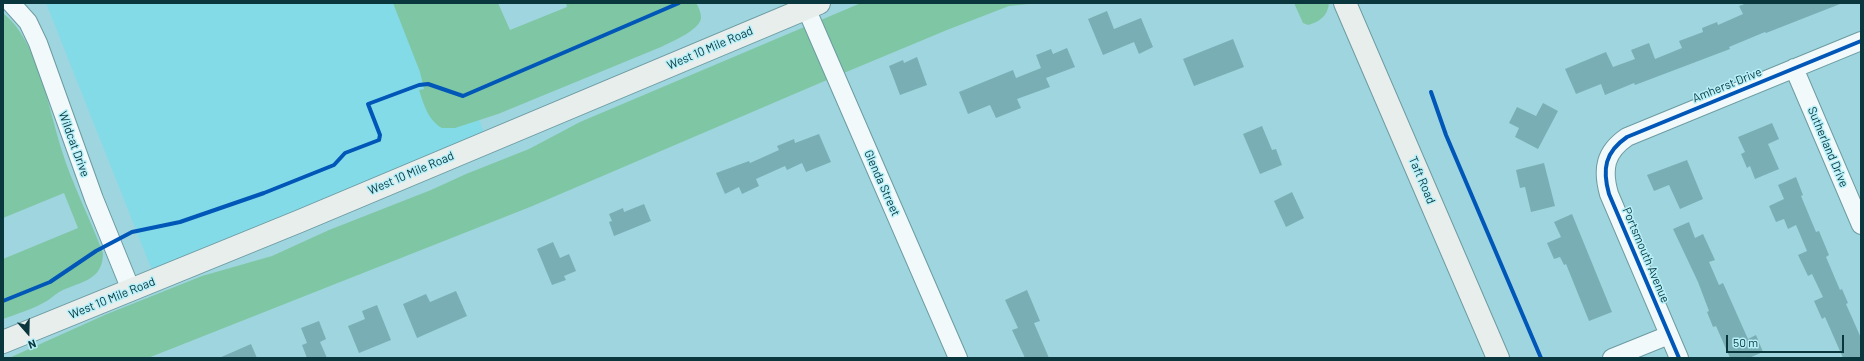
<!DOCTYPE html>
<style>
body{margin:0}
#map{position:relative;width:1864px;height:361px;overflow:hidden;background:#9fd5de;font-family:Barlow,sans-serif}
canvas{display:block}
.frame{position:absolute;inset:0;border:4px solid #09373d;pointer-events:none}
.north{position:absolute;left:8px;top:313px;width:40px;height:40px;-webkit-text-stroke:3px #b8f0f9;paint-order:stroke;rotate:160deg;font-size:11px;font-weight:700;line-height:16px;text-align:center;color:#09373d}
.north::after{content:'';display:block;margin:auto;width:14px;height:18px;background:#09373d;clip-path:polygon(50% 0,100% 100%,50% 72%,0 100%)}
.scale{position:absolute;left:1726px;top:335px;width:118px;height:18px;box-sizing:border-box;border:2px solid #09373d;border-top:0;padding-left:5px;font-size:12px;line-height:14px;white-space:nowrap;color:#09373d;-webkit-text-stroke:3px #b8f0f9;paint-order:stroke}
</style>
<div id="map">
<canvas width="1864" height="361"></canvas>
<div class="frame"></div>
<div class="north">N</div>
<div class="scale">50 m</div>
</div>
<script>
const context = document.querySelector('canvas').getContext('2d');
context.lineJoin = 'round';
function fill(path, color) { context.fillStyle = color; context.fill(path, 'evenodd'); }
function stroke(path, color, width, dash) { context.strokeStyle = color; context.lineWidth = width; context.lineCap = dash ? 'butt' : 'round'; context.setLineDash(dash || []); context.stroke(path); }
function drawText(font, color, halo, rows, align = 'center') {
  context.font = font + ' Barlow,sans-serif'; context.lineWidth = 3; context.setLineDash([]); context.textBaseline = 'middle'; context.strokeStyle = halo; context.fillStyle = color; for (const [text, x, y, turn = 0] of rows) {
    context.save(); context.translate(x, y); context.rotate((+turn || 0) * Math.PI / 180); context.textAlign = isNaN(turn) ? turn : align; if (halo) context.strokeText(text, 0, 0); context.fillText(text, 0, 0); context.restore();
  }
}
const built = new Path2D(`
 M46 3H433L487 140 155 278Z`);
const green = new Path2D(`
 M393 3H498L510 30 567 7 566 3H696C699 7 701 13 701 18 700 30 671 42 661 47L498 114 455 128H442C428 120 424 105 419 90L424 89 420 72Z
 M861 3H1038L1009 6 947 30 827 80 530 207 148 358H9L107 314 202 276 272 256 329 230 431 190 466 174 529 149 580 122Z
 M1294 3H1329C1328 16 1319 22 1308 25L1303 23Z
 M3 13C38 41 48 106 61 148 72 184 90 218 103 253 103 281 81 281 61 291 55 294 50 300 43 303 31 310 16 314 3 319V259L78 228 64 193 3 218Z`);
const building = new Path2D(`
 M1747 3 1840 4 1766 33 1765 32 1729 47 1730 49 1635 85 1634 83 1605 95 1601 84 1576 94 1565 69 1606 52 1613 67 1635 59 1631 50 1649 43 1655 59 1682 48 1679 41 1703 32 1702 28 1717 22 1718 25 1743 14 1739 6Z
 M1107 11 1114 29 1141 18 1153 47 1139 54 1134 42 1103 55 1088 19Z
 M1233 39 1244 67 1194 86 1183 59Z
 M1067 48 1075 67 1046 78 1050 87 1017 99 1021 108 996 118 990 105 968 114 959 92 1013 70 1016 78 1041 68 1036 55 1051 49 1053 54Z
 M917 57 927 85 900 95 889 66 903 60 904 63Z
 M1543 103 1558 111 1538 149 1515 137 1519 128 1509 123 1517 107 1536 116Z
 M1772 123 1779 139 1768 144 1779 169 1755 179 1750 166 1747 168 1741 154 1745 152 1738 137Z
 M1262 126 1272 150 1276 149 1282 165 1260 174 1243 134Z
 M819 134 831 162 806 172 802 163 787 170 785 166 756 179 759 186 742 194 739 187 725 194 716 173 749 161 750 163 779 150 777 146 794 139 795 143Z
 M1687 160 1703 199 1680 209 1669 185 1654 191 1647 175Z
 M1544 163 1555 206 1531 212 1525 187 1520 188 1516 170Z
 M1796 177 1803 195 1801 196 1816 232 1819 231 1829 255 1826 257 1840 290 1842 289 1848 303 1846 304 1861 338V358H1843L1825 317 1822 319 1814 301 1823 297 1812 274 1808 276 1798 255 1807 251 1796 225 1788 229 1784 219 1776 222 1769 206 1784 199 1778 185Z
 M1292 192 1304 218 1286 227 1274 201Z
 M644 204 651 221 614 236 609 222 612 221 609 214 623 208 624 212Z
 M1572 214 1612 312 1589 321 1566 264 1564 265 1560 257 1554 259 1547 243 1561 237 1554 222Z
 M1689 222 1695 238 1703 234 1715 260 1709 262 1719 285 1723 283 1748 339 1756 335 1763 352 1749 358H1730L1716 326 1713 327 1707 312 1709 311 1698 282 1673 229Z
 M553 242 560 258 569 254 576 271 564 276 566 280 552 285 537 249Z
 M1027 290 1040 321 1034 323 1049 358H1025L1012 330 1018 328 1005 300Z
 M456 291 467 316 417 338 403 304 426 294 430 302Z
 M377 305 391 340 359 353 348 326 365 319 362 311Z
 M319 321 326 339 320 342 327 358H307L302 345 307 343 301 328Z
 M251 344 257 358H219Z`);
const street = new Path2D(`
 M11 3 28 22 38 43 94 199 131 290
 M806 8 958 358
 M1794 68 1861 225
 M1612 358 1669 335
 M1679 358 1609 194C1602 169 1605 152 1627 137L1861 41`);
const secondary = new Path2D(`
 M1345 3 1498 358
 M3 342 300 221 819 3`);
const cycleway = new Path2D(`
 M1431 92 1446 135 1541 358
 M3 301 50 282 96 251 132 232 180 222 264 193 334 165 345 153 379 140 380 135 368 104 419 85 428 84 463 96 679 3
 M1679 358 1609 194C1602 169 1605 152 1627 137L1861 41`);
const streetNames = [
 ["West 10 Mile Road",710,48,-23],
 ["Amherst Drive",1727,85,-22],
 ["Wildcat Drive",74,144,70],
 ["Sutherland Drive",1828,147,67],
 ["West 10 Mile Road",411,173,-23],
 ["Taft Road",1422,180,67],
 ["Glenda Street",882,183,66],
 ["Portsmouth Avenue",1646,255,67],
 ["West 10 Mile Road",112,298,-22]
];
fill(built, '#84dbe8');
fill(green, '#7fc7a4');
fill(building, '#7aaeb5');
stroke(street, '#6c9ba2', 20);
stroke(secondary, '#6c9ba2', 24);
stroke(street, '#f1f9fa', 18);
stroke(secondary, '#e8eeec', 22);
stroke(cycleway, '#0057b8', 4);
drawText('12px', '#09373d', '#b8f0f9', streetNames);
</script>
